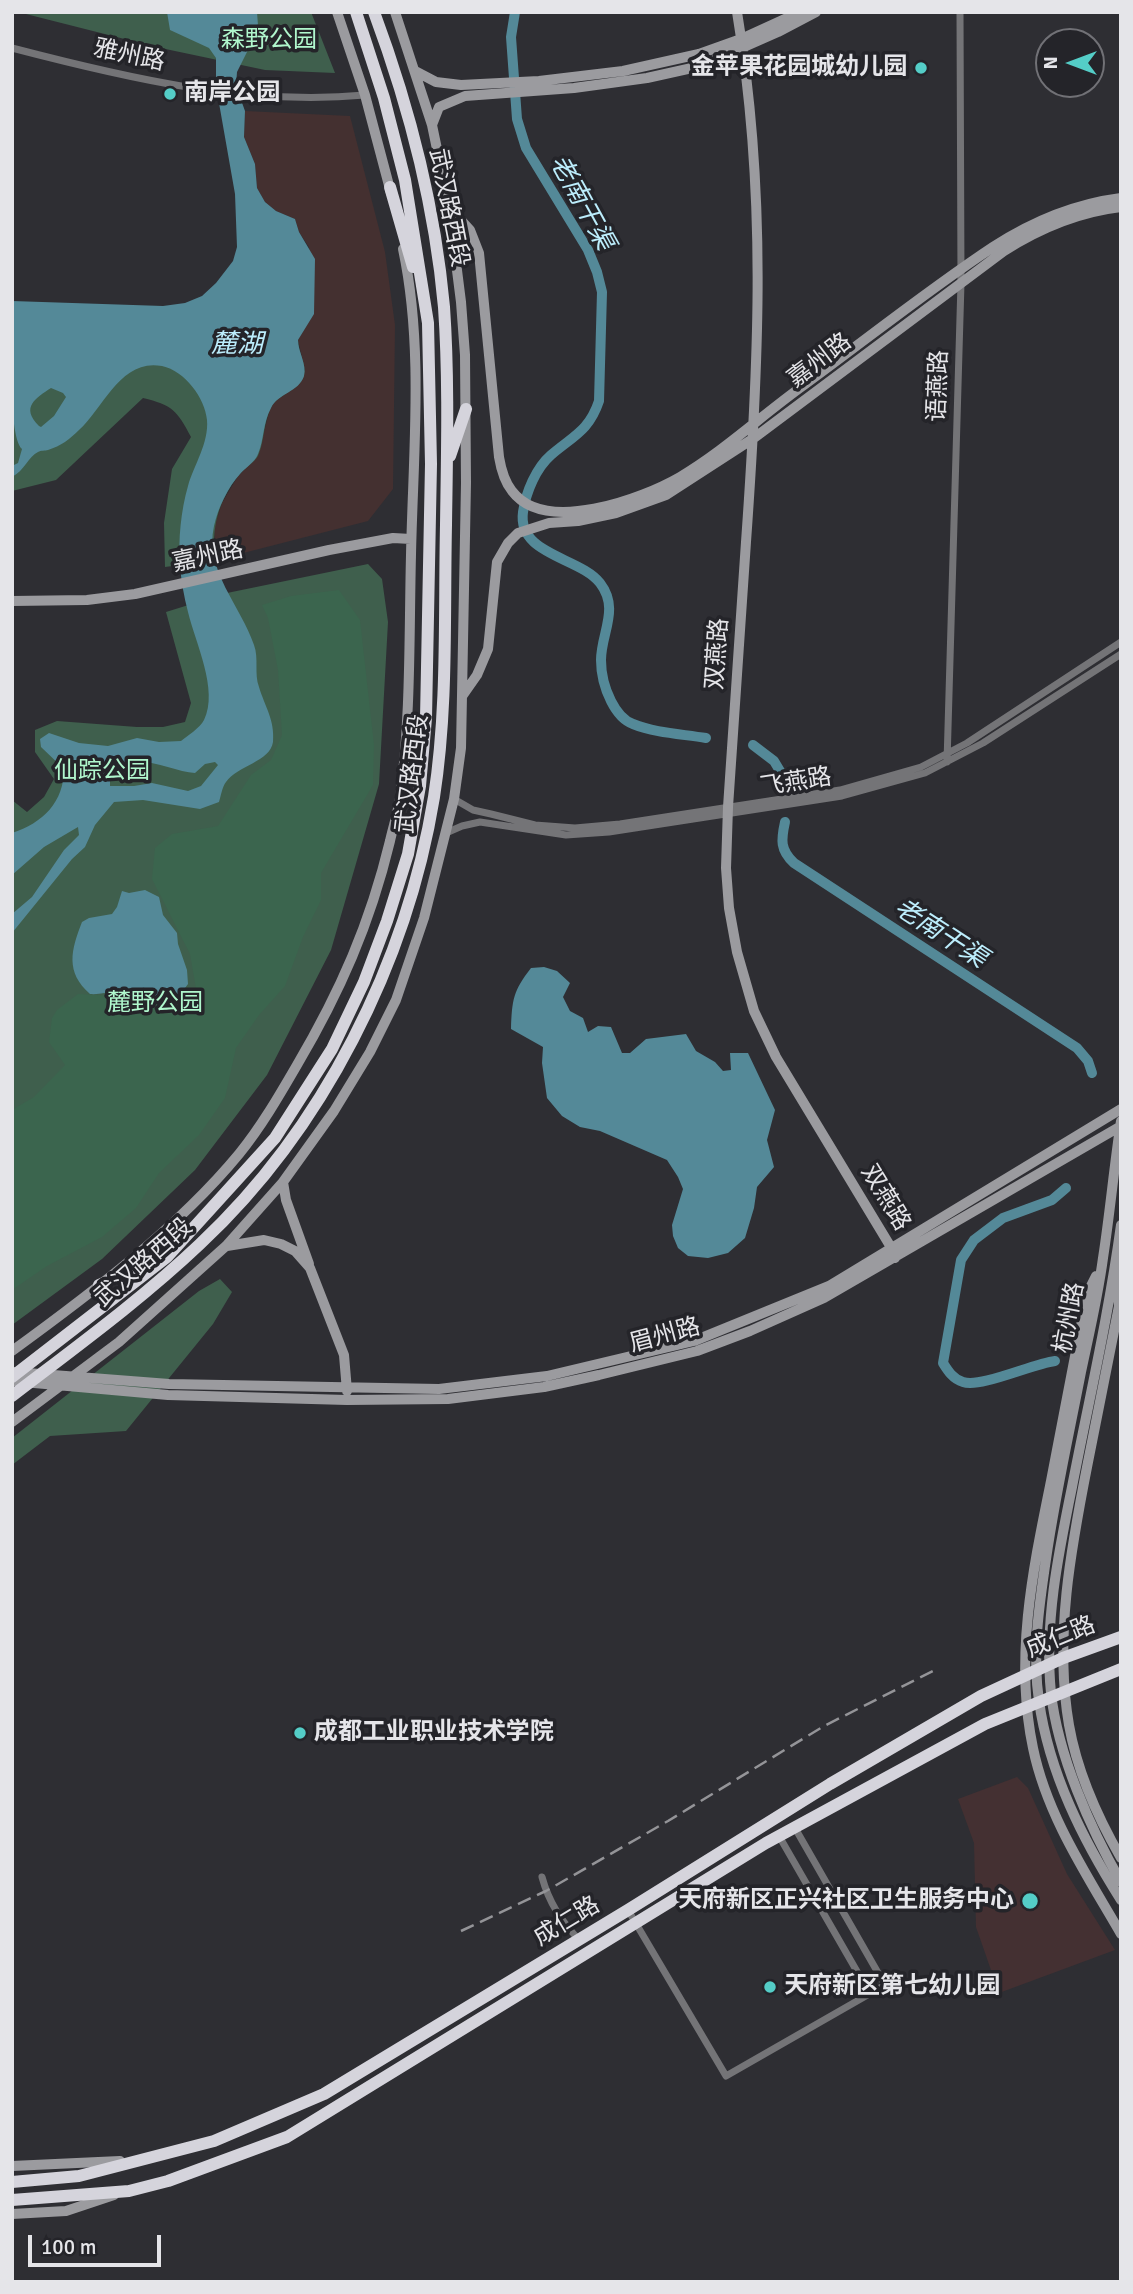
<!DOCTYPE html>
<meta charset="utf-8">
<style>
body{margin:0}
#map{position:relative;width:1133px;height:2294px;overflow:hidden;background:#2e2e33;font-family:Signika,sans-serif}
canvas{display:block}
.frame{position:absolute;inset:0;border:14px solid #e5e5e9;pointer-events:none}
.north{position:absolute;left:1035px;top:28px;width:70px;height:70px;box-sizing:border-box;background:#242429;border:2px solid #717176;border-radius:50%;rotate:270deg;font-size:19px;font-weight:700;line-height:28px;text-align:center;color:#e5e5e9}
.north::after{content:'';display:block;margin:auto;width:24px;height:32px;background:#54cdc7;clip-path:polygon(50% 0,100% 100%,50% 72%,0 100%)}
.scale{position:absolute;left:28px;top:2235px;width:133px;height:32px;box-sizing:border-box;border:4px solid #e5e5e9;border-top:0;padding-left:9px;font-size:21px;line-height:24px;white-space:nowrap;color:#e5e5e9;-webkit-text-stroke:5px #242429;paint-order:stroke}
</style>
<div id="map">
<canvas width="1133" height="2294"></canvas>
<div class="frame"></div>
<div class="north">N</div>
<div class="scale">100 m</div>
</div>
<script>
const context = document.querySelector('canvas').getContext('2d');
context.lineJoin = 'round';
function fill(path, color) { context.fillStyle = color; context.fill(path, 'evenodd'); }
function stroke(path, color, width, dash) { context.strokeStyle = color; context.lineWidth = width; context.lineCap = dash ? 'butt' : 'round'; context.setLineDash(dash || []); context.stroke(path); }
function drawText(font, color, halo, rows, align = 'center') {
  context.font = font + ' Signika,"Noto Sans SC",sans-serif'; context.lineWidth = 7; context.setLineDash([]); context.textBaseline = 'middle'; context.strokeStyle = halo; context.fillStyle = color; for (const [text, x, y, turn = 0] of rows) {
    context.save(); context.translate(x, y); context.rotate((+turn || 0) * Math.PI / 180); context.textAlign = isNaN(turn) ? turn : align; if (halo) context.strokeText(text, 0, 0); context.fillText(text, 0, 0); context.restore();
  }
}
const commercial = new Path2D(`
 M245 111 350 116 385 252 395 325 393 489 368 521 216 560 214 528 222 503 238 476 258 456 270 408 279 396 294 388 305 370 298 340 314 313 309 247 299 232 295 219 276 211 265 202 257 188 255 164 244 137Z`);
const medical = new Path2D(`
 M1017 1777 1028 1788 1067 1874 1115 1950 999 1993 976 1927 974 1843 958 1799Z`);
const green = new Path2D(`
 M18 12H311L335 73 265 70 156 47Z
 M298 340C298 352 307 365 304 376 299 390 282 393 273 404 263 420 265 441 258 456 254 463 244 468 239 475 219 499 210 530 216 560L165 567 164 523 172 469 191 437C177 410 172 405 143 398L56 480 12 491V342Z
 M368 564 382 579 388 622 379 784 331 950 267 1075 195 1170 102 1259 12 1325V800L27 812 44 797 54 779 35 752V730L57 721 137 727H163L185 722 191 703 166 612 227 593Z
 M220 1279 232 1292 213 1324 126 1431 50 1436 12 1465V1438L199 1291Z`);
const forest = new Path2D(`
 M339 590 360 620 374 745 373 785 321 873V900L303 937 285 986 259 1015 236 1048 225 1098 199 1135 159 1173 136 1208 102 1237 47 1266 12 1290V1110L34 1097 65 1065 49 1042 52 1018 57 1010 78 994 117 996 147 1003H179L196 989 190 954 152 879 155 848 172 834 218 826 251 775 271 760 282 735 278 670 268 618 262 605 291 596Z`);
const water = new Path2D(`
 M167 12H257L258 25 252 42 237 72 236 86 245 111 244 137 255 164 257 188 265 202 276 211 295 219 299 232 315 259 314 314 298 340C298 352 307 364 304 376 299 392 278 393 271 408 263 422 264 440 258 454 255 462 245 468 240 474 228 487 218 508 214 526 204 570 241 606 254 645 259 658 254 674 259 687 265 707 275 720 273 742 270 762 238 765 226 782 222 787 221 796 219 802L200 809 143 800 114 802 95 825 85 847 72 859 12 933V914L32 897 64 850 79 835 78 827 44 847 12 875V833C43 823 64 802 64 769L41 747 40 739 49 733 79 743 108 746 137 738 159 742 181 741C187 736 200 728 204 720 219 690 195 642 188 612 184 597 181 580 180 565 178 540 181 510 188 486 194 465 209 443 207 420 205 398 185 371 162 366 121 358 104 407 79 430 70 439 61 446 48 450 45 451 41 450 38 452 29 456 24 471 12 477V466L18 463 22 449C7 435 12 327 12 301L163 306 185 303 202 296 216 283 233 261 237 247 235 194 216 86V58L209 48 170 30ZM51 388 63 393 66 397 54 416 41 427 39 426C20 407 36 398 51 388ZM215 762 218 765 201 786 188 791 152 783 134 786H110V779C113 776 117 768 121 766 141 753 174 772 195 773L205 764Z
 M145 890 159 897 163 915 177 933 178 944 187 970 188 984C172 1009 143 994 119 992 109 991 100 995 90 994 65 972 71 950 82 922L89 918 112 914 117 907 122 891 129 893Z
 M544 967 557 971 570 983 563 997 570 1011 583 1018 588 1032 598 1026 611 1027 622 1053H630L646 1039 686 1034 696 1051 715 1062 723 1071 731 1070 730 1053H748L775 1110 767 1140 774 1167 757 1187 754 1208 745 1238 728 1253 708 1258 688 1256 678 1248 673 1236 672 1225 683 1189 678 1177 667 1160 600 1131 580 1127 562 1116 547 1098 542 1063 543 1047 511 1029C512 1000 513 991 531 968Z`);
const canal = new Path2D(`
 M515 12 511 37 517 119 526 148 588 250 597 272 602 292 599 401C589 431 573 436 551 455 536 468 526 492 523 512 517 555 580 557 600 583 620 609 601 633 601 660 601 674 605 689 611 701 616 711 622 720 633 724 655 733 682 734 706 738
 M753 745 774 761 786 781
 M785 822C781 840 780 850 794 863L1077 1048 1088 1061 1092 1073
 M1055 1361C1032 1364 981 1388 963 1382 953 1379 948 1371 943 1363L961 1260 974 1240 1003 1218 1052 1200 1066 1188`);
const street = new Path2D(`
 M12 48C127 78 245 106 365 95
 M947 762 961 283 960 12
 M454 799 473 810 491 814 535 825 575 828 620 824 840 790 921 767 967 743 1121 642
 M446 833 462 826 480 822 566 835 609 832 842 796 925 773 983 743 1121 654
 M779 1836 870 1994
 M542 1877C549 1903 561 1920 579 1940
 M628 1910 726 2076 885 1985 795 1828`);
const secondary = new Path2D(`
 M337 12 365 95 391 193
 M737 12C767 193 759 360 746 542 740 630 734 719 728 807L726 868 729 908 737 952 754 1011 776 1057 892 1249 895 1258
 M415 71 436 82 461 85 539 81 623 71 699 54 741 39 800 12
 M432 125 439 107 465 96 574 88 647 78 701 66 778 32 816 12
 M450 208 470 230 479 253 499 457C501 469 504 481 512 491 545 535 642 499 680 477 724 451 762 415 804 385 867 339 928 290 993 247 1033 221 1074 204 1121 198
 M12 601 87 600 135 594 329 550 393 538 411 539
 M463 695 477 675 488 649 497 562 508 543 518 533 549 523 578 521 616 513 666 495 754 438 1004 251C1040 228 1078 212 1121 207
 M1121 1121C1114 1167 1110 1213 1103 1258 1098 1296 1089 1334 1081 1372 1069 1434 1055 1496 1046 1559 1039 1606 1032 1654 1039 1701 1049 1773 1083 1840 1121 1900
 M283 1182 286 1200 309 1264
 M1121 1225C1109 1313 1089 1400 1072 1487 1058 1555 1044 1624 1051 1693 1058 1755 1090 1828 1121 1882
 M227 1246 264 1240 281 1244 295 1251 310 1268 344 1355 347 1391
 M1117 1272 1119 1306C1109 1358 1098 1410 1088 1462 1071 1548 1054 1638 1069 1725 1077 1771 1098 1818 1121 1858
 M1096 1276 1087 1294C1075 1356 1063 1418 1051 1481 1033 1569 1014 1658 1033 1748 1047 1816 1087 1875 1121 1934
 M12 1351C89 1295 178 1228 239 1154 261 1127 279 1096 297 1065 340 992 370 924 390 841 393 827 398 813 400 798 411 718 409 635 411 555 413 454 424 348 403 249
 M14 1372 169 1384 439 1389 547 1376 694 1341 829 1286 1121 1109
 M12 1381 168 1395 347 1400 448 1399 544 1387 599 1375 697 1351 750 1331 824 1298 1121 1126
 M12 1422 119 1342 226 1246 283 1182 334 1111 370 1052 396 1000 424 918 454 799 461 748 466 483 465 355 461 302 449 207 432 125 395 12
 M12 2166 120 2161
 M12 2214 66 2211 114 2195`);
const highway = new Path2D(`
 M390 187 413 267
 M450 456 466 409
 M99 1285 151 1263
 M12 1377 167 1257 275 1138 332 1049 364 982 387 921 408 854 420 786 426 718 431 464 428 323 405 180 384 98 356 12
 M12 1396C76 1347 142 1299 200 1244 323 1129 407 962 434 797 448 707 444 615 446 525 447 452 449 379 444 307 435 207 409 106 374 12
 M12 2182 79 2176 214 2141 324 2094 628 1910 830 1784 981 1696 1063 1658 1121 1637
 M12 2200 129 2191 168 2181 287 2137 766 1843 985 1724 1121 1669`);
const rail = new Path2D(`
 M461 1931 546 1891 668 1821 824 1726 937 1669`);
const markers = [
 [921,68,7,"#54cdc7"],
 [170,94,7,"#54cdc7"],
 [300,1733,7,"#54cdc7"],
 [1030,1901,9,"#54cdc7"],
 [770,1987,7,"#54cdc7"]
];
const parkNames = [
 ["森野公园",269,41],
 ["仙踪公园",102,772],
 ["麓野公园",155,1004]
];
const streetNames = [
 ["雅州路",129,56,12],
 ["武汉路西段",448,208,79],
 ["嘉州路",820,361,-37],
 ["语燕路",939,386,-88],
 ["嘉州路",208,557,-12],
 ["双燕路",718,654,-86],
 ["武汉路西段",413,774,-83],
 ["飞燕路",796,783,-9],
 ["双燕路",885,1198,59],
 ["武汉路西段",144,1263,-41],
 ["杭州路",1070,1318,-79],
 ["眉州路",665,1336,-15],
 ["成仁路",1061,1638,-22],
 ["成仁路",567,1922,-31]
];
const poiNames = [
 ["金苹果花园城幼儿园",907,68,"right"],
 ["南岸公园",184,94],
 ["成都工业职业技术学院",314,1733],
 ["天府新区正兴社区卫生服务中心",1014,1901,"right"],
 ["天府新区第七幼儿园",784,1987]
];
const waterNames = [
 ["老南干渠",581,203,61],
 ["麓湖",237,345],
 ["老南干渠",940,934,33]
];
fill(commercial, '#443030');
fill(medical, '#443032');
fill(green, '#3f5f4d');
fill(forest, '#3b654e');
fill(water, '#548998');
stroke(canal, '#548998', 10);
stroke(street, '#747477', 7);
stroke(secondary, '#9b9b9f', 10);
stroke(highway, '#d5d4dc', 12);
stroke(rail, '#949498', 2.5, [14, 7]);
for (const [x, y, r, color] of markers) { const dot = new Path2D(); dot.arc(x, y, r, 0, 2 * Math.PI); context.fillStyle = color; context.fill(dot); stroke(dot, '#242429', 2.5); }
drawText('24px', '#b0f7cd', '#242429', parkNames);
drawText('24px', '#e5e5e9', '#242429', streetNames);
drawText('bold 24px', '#e5e5e9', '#242429', poiNames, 'left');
drawText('italic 26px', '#bcedfc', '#242429', waterNames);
</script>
